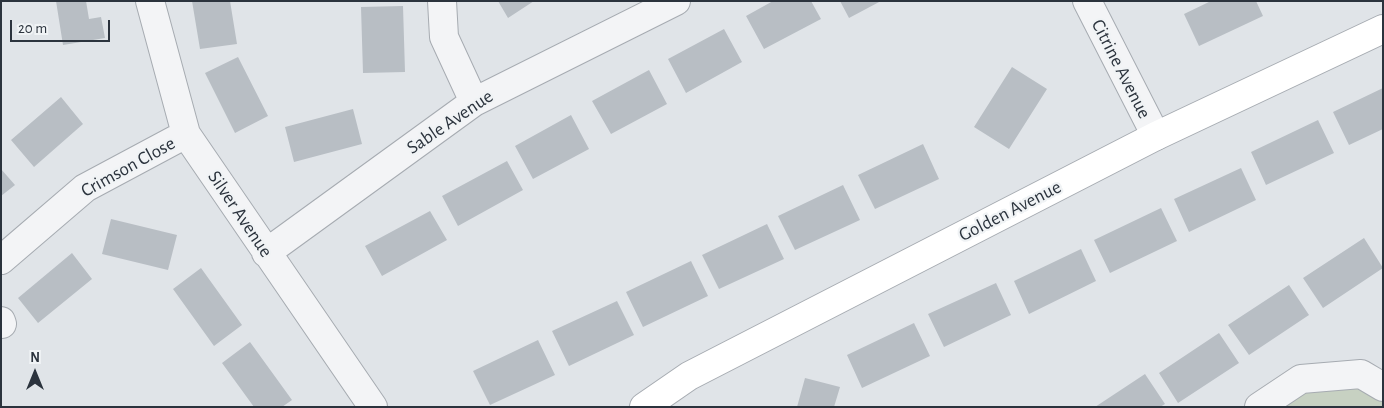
<!DOCTYPE html>
<style>
body{margin:0}
#map{position:relative;width:1384px;height:408px;overflow:hidden;background:#e0e4e8;font-family:"Alegreya Sans",sans-serif}
canvas{display:block}
.frame{position:absolute;inset:0;border:2px solid #2b333d;pointer-events:none}
.north{position:absolute;left:10px;top:348px;width:50px;height:50px;-webkit-text-stroke:4px #f0f3f5;paint-order:stroke;rotate:0deg;font-size:14px;font-weight:700;line-height:20px;text-align:center;color:#2b333d}
.north::after{content:'';display:block;margin:auto;width:18px;height:22px;background:#2b333d;clip-path:polygon(50% 0,100% 100%,50% 72%,0 100%)}
.scale{position:absolute;left:10px;top:20px;width:100px;height:22px;box-sizing:border-box;border:2px solid #2b333d;border-top:0;padding-left:6px;font-size:15px;line-height:18px;white-space:nowrap;color:#2b333d;-webkit-text-stroke:4px #f0f3f5;paint-order:stroke}
</style>
<div id="map">
<canvas width="1384" height="408"></canvas>
<div class="frame"></div>
<div class="north">N</div>
<div class="scale">20 m</div>
</div>
<script>
const context = document.querySelector('canvas').getContext('2d');
context.lineJoin = 'round';
function fill(path, color) { context.fillStyle = color; context.fill(path, 'evenodd'); }
function stroke(path, color, width, dash) { context.strokeStyle = color; context.lineWidth = width; context.lineCap = dash ? 'butt' : 'round'; context.setLineDash(dash || []); context.stroke(path); }
function drawText(font, color, halo, rows, align = 'center') {
  context.font = font + ' "Alegreya Sans",sans-serif'; context.lineWidth = 4.5; context.setLineDash([]); context.textBaseline = 'middle'; context.strokeStyle = halo; context.fillStyle = color; for (const [text, x, y, turn = 0] of rows) {
    context.save(); context.translate(x, y); context.rotate((+turn || 0) * Math.PI / 180); context.textAlign = isNaN(turn) ? turn : align; if (halo) context.strokeText(text, 0, 0); context.fillText(text, 0, 0); context.restore();
  }
}
const green = new Path2D(`
 M1359 383 1383 396V407H1270L1301 387Z`);
const building = new Path2D(`
 M56 1H86L89 19 101 17 105 38 63 45Z
 M192 1H230L237 44 200 49Z
 M498 1H534L508 18Z
 M773 1H811L821 19 764 49 746 16Z
 M840 1H881L849 18Z
 M1211 1H1256L1263 16 1199 46 1184 14Z
 M403 6 405 72 363 73 361 7Z
 M724 29 742 62 686 93 668 59Z
 M238 57 268 116 235 133 205 73Z
 M1012 67 1047 89 1009 149 974 127Z
 M649 70 667 104 611 134 592 101Z
 M1383 88V129L1349 145 1333 112Z
 M61 97 83 124 34 167 11 140Z
 M353 109 362 144 294 162 285 127Z
 M571 115 589 149 533 179 515 146Z
 M1318 120 1334 153 1266 185 1251 152Z
 M923 144 939 179 875 209 858 175Z
 M507 161 523 190 458 226 442 196Z
 M1241 168 1256 200 1189 232 1174 199Z
 M1 169 15 185 1 196Z
 M843 185 860 220 795 250 778 216Z
 M1161 208 1177 241 1110 273 1094 240Z
 M430 211 447 240 382 276 365 246Z
 M111 219 177 235 168 270 102 254Z
 M767 224 784 259 719 289 702 255Z
 M1364 238 1383 268 1323 308 1303 278Z
 M1081 249 1096 281 1029 314 1014 281Z
 M72 253 92 279 38 323 18 298Z
 M691 261 708 296 643 327 626 292Z
 M201 268 242 325 214 346 173 289Z
 M996 283 1011 315 944 347 928 314Z
 M1289 285 1309 315 1249 355 1228 325Z
 M617 301 634 335 569 366 552 331Z
 M914 323 930 356 862 388 847 355Z
 M1219 333 1239 363 1178 403 1159 373Z
 M538 340 555 375 490 405 473 371Z
 M250 342 292 400 282 407H254L222 363Z
 M1145 374 1165 404 1160 407H1095Z
 M805 378 840 387 834 407H797Z`);
const street = new Path2D(`
 M150 1 186 134 373 407
 M442 1 444 37 474 102
 M1087 1 1156 136
 M266 253 474 102 676 1
 M1 260 85 188 186 134
 M1 321 2 324
 M1259 407 1301 379 1361 374 1383 387`);
const secondary = new Path2D(`
 M644 407 689 376 1156 136 1383 29`);
const streetNames = [
 ["Citrine Avenue",1121,69,63],
 ["Sable Avenue",450,122,-34],
 ["Crimson Close",128,167,-29],
 ["Golden Avenue",1010,211,-27],
 ["Silver Avenue",240,214,56]
];
fill(green, '#c7d1c2');
fill(building, '#b8bec4');
stroke(street, '#a6abb1', 30);
stroke(secondary, '#a6abb1', 30);
stroke(street, '#f3f4f6', 28);
stroke(secondary, '#fff', 28);
drawText('19px', '#2b333d', '#f0f3f5', streetNames);
</script>
